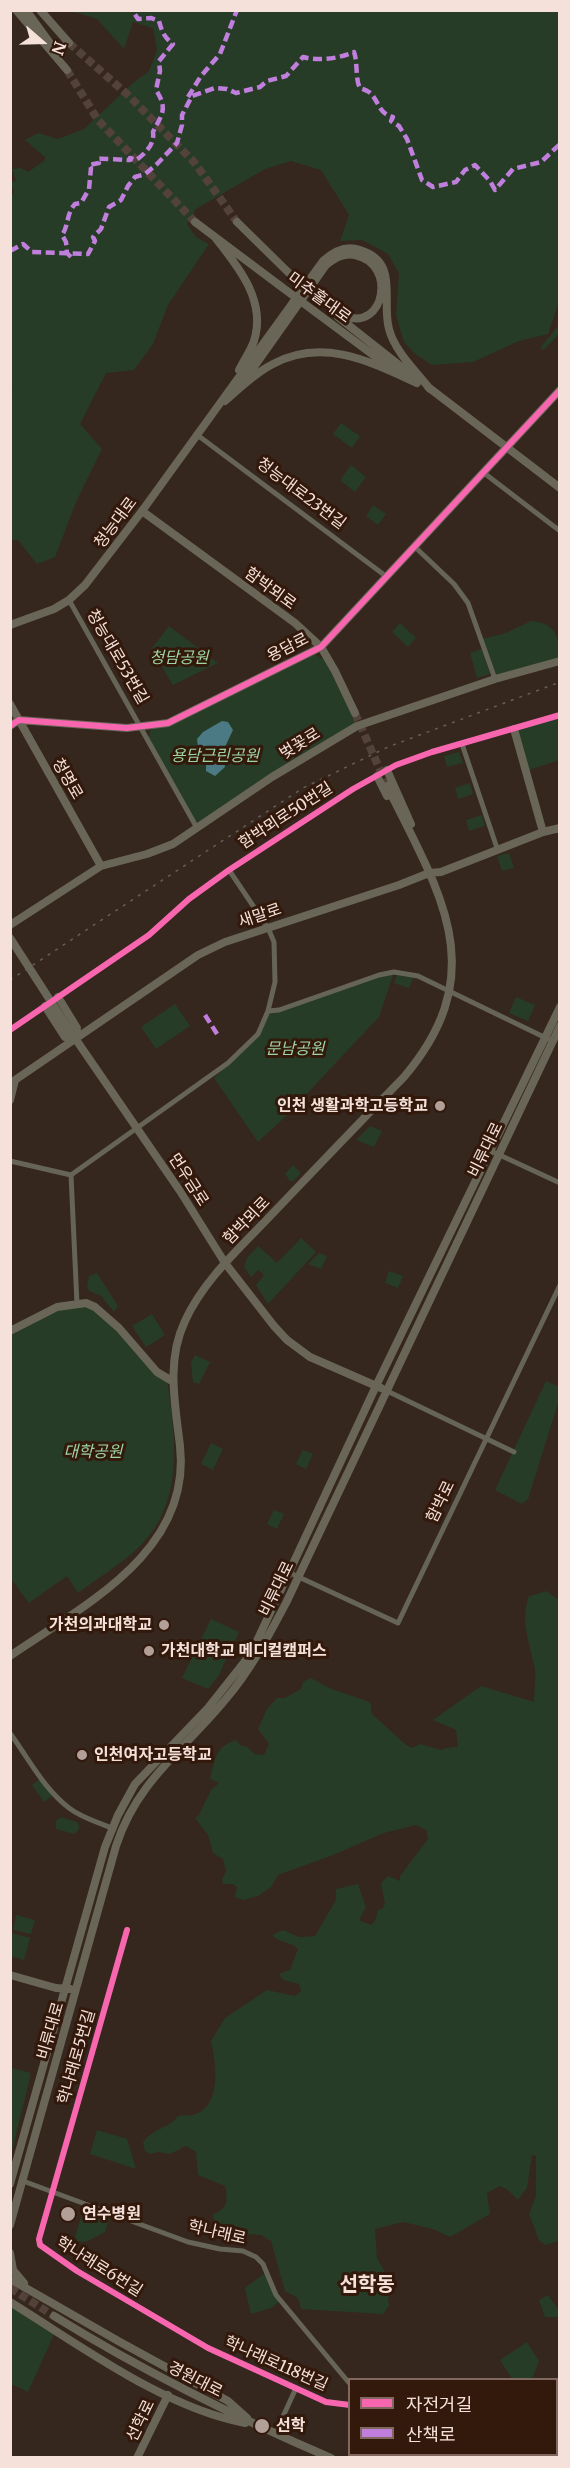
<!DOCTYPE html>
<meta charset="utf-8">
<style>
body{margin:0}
#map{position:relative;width:570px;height:2468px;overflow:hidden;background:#35261e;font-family:Merriweather,"Noto Sans KR",serif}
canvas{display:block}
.frame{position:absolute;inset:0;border:12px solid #f5e1d9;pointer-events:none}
.legend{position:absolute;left:348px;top:2378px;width:210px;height:78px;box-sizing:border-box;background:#33180c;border:2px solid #81685e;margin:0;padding:8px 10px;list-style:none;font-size:18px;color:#f5e1d9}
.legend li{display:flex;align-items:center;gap:12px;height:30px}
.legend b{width:30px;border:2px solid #81685e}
.north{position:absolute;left:12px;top:12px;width:60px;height:60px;-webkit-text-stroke:4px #33180c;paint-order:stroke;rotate:110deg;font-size:16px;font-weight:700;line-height:24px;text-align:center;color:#f5e1d9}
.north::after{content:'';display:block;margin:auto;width:21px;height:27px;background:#f5e1d9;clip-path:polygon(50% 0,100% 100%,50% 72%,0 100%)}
</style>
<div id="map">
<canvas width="570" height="2468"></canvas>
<div class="frame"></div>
<ul class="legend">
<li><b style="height:8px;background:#f766af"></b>자전거길</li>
<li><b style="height:8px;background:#c07fdc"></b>산책로</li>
</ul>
<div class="north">N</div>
</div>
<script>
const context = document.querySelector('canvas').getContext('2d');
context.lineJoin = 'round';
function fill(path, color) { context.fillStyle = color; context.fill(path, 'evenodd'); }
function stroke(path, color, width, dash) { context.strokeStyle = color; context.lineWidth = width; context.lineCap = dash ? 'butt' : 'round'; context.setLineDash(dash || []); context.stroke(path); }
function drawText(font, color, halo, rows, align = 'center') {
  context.font = font + ' Merriweather,"Noto Sans KR",serif'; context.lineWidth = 6; context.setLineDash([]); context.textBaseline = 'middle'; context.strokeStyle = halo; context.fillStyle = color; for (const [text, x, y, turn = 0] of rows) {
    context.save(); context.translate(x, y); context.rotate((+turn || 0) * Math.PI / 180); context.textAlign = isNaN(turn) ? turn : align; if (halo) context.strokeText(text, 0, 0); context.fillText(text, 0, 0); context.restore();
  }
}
const green = new Path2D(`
 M71 11H559L560 286 558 304 548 334 519 341 473 362 432 365 414 353 404 342 396 315 399 273 388 254 362 240 340 241 349 215 321 170 291 161 265 169 196 209 187 224 196 237 209 244 168 305 153 344 134 370 106 373 80 424 102 449 76 502 55 557 37 564 18 540H11L10 387 13 386 10 381V197L14 192 10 182 16 181 12 169 21 168 28 172 45 160V157L25 140 38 133 58 139 84 129 133 83 149 71 157 50 153 28 133 22 124 49 97 19Z
 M559 307V334L544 350 540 348 557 327Z
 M341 423 360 436 352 448 333 434Z
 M351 465 366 477 355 492 340 480Z
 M373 505 386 514 378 525 366 516Z
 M531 621C557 623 560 639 559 661L495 679 482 639 506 633Z
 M400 623 416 638 408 647 392 632Z
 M169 626 218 663 173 685 151 649Z
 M482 649 490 674 477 678 470 653Z
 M314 654 325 660 357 726 197 828 148 738 152 726Z
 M559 715V760L526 771 514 729Z
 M459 752 463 763 447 767 444 756Z
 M470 783 473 794 458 799 455 788Z
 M482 815 485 826 469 831 466 820Z
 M509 853 514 868 502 871 497 856Z
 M394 972 379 1017 283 1119 258 1142 214 1078 258 1034 268 1011Z
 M397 975 413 978 409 988 394 983Z
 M516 997 535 1005 528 1021 509 1013Z
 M175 1004 190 1026 156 1049 141 1027Z
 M370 1126 382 1131 374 1147 356 1140Z
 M293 1165 301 1173 293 1181H290L285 1174Z
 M301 1238 316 1252 268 1304 256 1285 264 1275 258 1270 251 1277 244 1267 247 1258 258 1246 277 1263Z
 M319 1253 327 1256 321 1269 308 1264Z
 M389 1271 403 1276 398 1288 385 1283Z
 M97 1273 118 1306 114 1312 101 1296 89 1291 87 1286 89 1276Z
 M85 1306C121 1320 134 1364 167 1381 176 1438 185 1504 138 1548 120 1565 98 1578 78 1593L67 1576 29 1603 11 1579V1335L58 1310Z
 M152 1314 165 1335 146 1347 132 1326Z
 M195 1355 210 1362 199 1384 193 1382 191 1362Z
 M546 1381 559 1387V1400L528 1499 522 1504 495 1490Z
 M211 1443 223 1449 213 1470 201 1464Z
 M303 1450 313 1454 306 1469 296 1464Z
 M274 1510 284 1514 277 1529 267 1524Z
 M547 1591 560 1601 559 2241 545 2245 539 2240 529 2214 536 2196V2156L532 2155 527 2188 518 2200 508 2190 500 2186 487 2193 490 2214 450 2237 433 2229 403 2222 375 2229 377 2258 393 2286 388 2299 389 2306 383 2314 301 2309 298 2298 285 2291 271 2241 261 2235 247 2234 241 2245C219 2238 217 2238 213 2215 228 2207 228 2202 225 2186L198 2175 196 2152 186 2146 170 2154 158 2152 151 2154 145 2151 143 2143C150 2129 169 2129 178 2116 183 2115 191 2116 196 2114 222 2104 216 2062 211 2041L225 2018 267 1990 295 1996 301 1991 299 1984 283 1980 279 1974 290 1970 298 1949C291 1941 280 1944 272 1935L283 1930 299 1937 315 1936 336 1900V1889L358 1884 366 1907 359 1920 371 1925 375 1921 378 1910 383 1908 385 1904 381 1883 388 1876 400 1881V1876L428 1839 426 1830 416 1825 384 1833 333 1855 278 1875 271 1887 258 1896 243 1900 235 1897 237 1887 233 1884H223L222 1879 226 1872 223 1859 213 1853 208 1835 195 1818 199 1815 211 1790 219 1783 210 1779C215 1761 214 1747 236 1740L241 1746H246L255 1754 264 1755 269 1744 258 1729 267 1709 277 1698H285L301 1689 303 1682 311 1678 329 1688 367 1701 371 1704V1713L406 1745 412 1748 420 1744 441 1750 446 1748 458 1747 456 1730 433 1720 481 1686 534 1702C534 1690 537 1676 534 1665 529 1640 520 1621 529 1596Z
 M211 1619 239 1632 219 1675 208 1689 182 1678Z
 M40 1779 52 1796 44 1802 32 1785Z
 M61 1817 77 1822 79 1826 78 1831 74 1834 56 1829V1821Z
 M16 1915 35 1920 31 1934 13 1930Z
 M12 1933 30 1938 24 1960 11 1956Z
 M12 2068 31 2073 11 2156 10 2073Z
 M97 2130 127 2139 136 2169 90 2154Z
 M85 2203 111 2212 105 2232 86 2242 78 2241 75 2237Z
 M266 2272 280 2301 271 2308 251 2314 245 2288Z
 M548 2295 558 2309V2317H545L539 2300Z
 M10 2304 56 2330 28 2392 11 2384Z
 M527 2342 539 2361 532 2379H512L500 2360Z`);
const water = new Path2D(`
 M222 721 228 722 233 730 223 751 225 767 215 776 206 771V759L198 747 197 739 203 732Z`);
const secondaryTunnel = new Path2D(`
 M69 43 128 95 194 162 237 222
 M67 70 98 120 195 222
 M355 713 387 786
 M10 2288 54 2316`);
const street = new Path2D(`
 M196 434 387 577
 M484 473 560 531
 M415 547 454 584 468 603 495 679
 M69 600 197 828
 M462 744 498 851
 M268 1011 279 1010 379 975 394 972 418 976 548 1039
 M10 1030 149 935 189 899 229 870 353 789 396 765 432 752 560 715
 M491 1151 560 1183
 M10 1161 71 1175
 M77 1304 71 1175 228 1063 258 1034 268 1011 275 982 274 942 268 928 229 870
 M385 1390 514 1452
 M290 1573 398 1623 560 1285
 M10 1733C28 1758 44 1789 69 1808 82 1818 97 1822 112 1828
 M127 1930 39 2239 40 2245 77 2271 208 2348 326 2402 350 2405
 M23 2181 188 2242 220 2249 243 2251 256 2257 263 2264 276 2295 350 2384
 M275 2434 296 2388`);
const secondary = new Path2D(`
 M16 10 67 70
 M26 10 50 43
 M40 10 69 43
 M195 222 279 285
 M237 222 294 278
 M214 236C237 265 267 300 254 341 251 350 244 360 239 370
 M314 311 376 357 396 369
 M338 317 418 380
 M237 387 249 374 326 265C335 258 343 253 355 255 398 264 384 332 345 316 336 313 326 304 318 298
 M428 387 560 488
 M225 401C240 388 255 373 273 364 323 337 371 362 417 383
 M142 511 295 623 321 647 335 671 355 713
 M10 625 54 609 69 600 85 585 142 511 323 261C333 252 346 245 360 250 400 262 381 300 389 329 395 352 416 371 430 389
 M10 704 101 866
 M10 726 19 720 127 728 168 723 321 647 560 390
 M514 729 543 832
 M387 770 411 824
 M377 776 387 796
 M10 925 101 866 147 854 173 844 272 777 357 726 495 679 560 661
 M45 1006 65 1037 75 1039 77 1028 58 997
 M68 1028 180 1191 225 1263 274 1326 287 1340 310 1357 381 1388
 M10 1100 15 1080 198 955 225 942 399 885 429 873 441 872 543 832 560 828
 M10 1331 57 1307 86 1303 95 1307 119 1328 157 1372 172 1381
 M10 1656C84 1605 192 1552 180 1446 175 1403 166 1361 185 1321 204 1279 243 1245 274 1212 317 1167 360 1122 404 1077 494 971 439 892 387 786
 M10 1975 56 1988 70 1989
 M10 2184 105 1847 118 1815 135 1784 208 1708 246 1660 256 1643 376 1386 560 1007
 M10 2225 116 1846C137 1781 184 1750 225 1700 250 1671 268 1637 286 1603L560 1026
 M10 2253 13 2270 24 2283
 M10 2279 120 2342 228 2401 247 2418
 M10 2302C80 2345 164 2408 245 2423
 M54 2316C143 2371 235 2417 331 2458
 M137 2458 168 2395`);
const rail = new Path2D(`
 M10 980 303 788 388 747 560 682`);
const secondaryBridge = new Path2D(`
 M294 278 318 298
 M279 285 314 311
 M10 938 68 1028`);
const quiet = new Path2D(`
 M188 97 201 76 220 54 237 10
 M10 251 23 244 32 252 88 254 95 241 93 237 101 229 109 207 121 200 128 186 135 177 145 174 157 164 177 143 182 125V115L192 96 215 88 227 89 236 93 260 87 267 81 286 76 303 57C318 61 338 59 354 52 358 63 355 79 360 88 363 89 366 90 369 92 379 100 378 114 393 117L391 121 399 126 407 139 422 180 433 187 456 182 465 170 475 165 490 181 495 190 513 169 541 162 560 144
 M71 257 67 253 66 242 62 235C69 225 66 214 75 204L81 203 89 189 91 168 89 165 99 163 98 159C101 158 125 160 130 160V158L136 160C145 154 155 144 153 132 161 115 169 110 156 90L160 71 159 61 173 44C164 37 162 32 159 21L151 18 138 19 132 10
 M205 1015 219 1037`);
const cycleway = new Path2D(`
 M10 726 19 720 127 728 168 723 321 647 560 390
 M10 1030 149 935 189 899 229 870 353 789 396 765 432 752 560 715
 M127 1930 39 2239 40 2245 77 2271 208 2348 326 2402 350 2405`);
const markers = [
 [440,1106,6,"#b2a098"],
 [164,1625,6,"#b2a098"],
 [149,1651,6,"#b2a098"],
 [82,1755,6,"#b2a098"],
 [68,2214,8,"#b2a098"],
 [262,2426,8,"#b2a098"]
];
const streetNames = [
 ["미추홀대로",319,298,36],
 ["청능대로23번길",301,494,37],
 ["청능대로",116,523,-53],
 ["함박뫼로",270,589,36],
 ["용담로",288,648,-27],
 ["청능대로53번길",117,657,60],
 ["벚꽃로",300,744,-32],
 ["청명로",67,779,60],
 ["함박뫼로50번길",286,816,-33],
 ["새말로",260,916,-19],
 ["비류대로",486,1150,-64],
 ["먼우금로",188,1180,57],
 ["함박뫼로",247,1221,-46],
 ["함박로",441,1502,-64],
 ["비류대로",277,1589,-64],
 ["비류대로",51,2031,-74],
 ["학나래로5번길",77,2057,-74],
 ["학나래로",217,2233,13],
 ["학나래로6번길",99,2267,32],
 ["학나래로118번길",276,2364,24],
 ["경원대로",195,2380,27],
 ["선학로",141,2421,-64]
];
const parkNames = [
 ["청담공원",179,658],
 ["용담근린공원",215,756],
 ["문남공원",295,1049],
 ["대학공원",93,1452]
];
const poiNames = [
 ["인천 생활과학고등학교",428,1106,"right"],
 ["가천의과대학교",152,1625,"right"],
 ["가천대학교 메디컬캠퍼스",161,1651],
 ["인천여자고등학교",94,1755],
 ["연수병원",82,2214],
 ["선학",276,2426]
];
const quarterNames = [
 ["선학동",367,2285]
];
fill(green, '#273c27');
fill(water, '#4b7a85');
stroke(secondaryTunnel, '#52423a', 8, [8, 4]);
stroke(street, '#656457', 5);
stroke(secondary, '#696657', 8);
stroke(rail, '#655f56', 1.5, [3, 6]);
stroke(secondaryBridge, '#696657', 8);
stroke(quiet, '#c07fdc', 4.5, [9, 4.5]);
stroke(cycleway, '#f766af', 6);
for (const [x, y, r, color] of markers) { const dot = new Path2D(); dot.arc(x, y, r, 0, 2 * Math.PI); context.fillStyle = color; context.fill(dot); stroke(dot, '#33180c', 2); }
drawText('16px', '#f5e1d9', '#33180c', streetNames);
drawText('italic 16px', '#9dd4a1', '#33180c', parkNames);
drawText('bold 16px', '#f5e1d9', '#33180c', poiNames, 'left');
drawText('bold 20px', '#f5e1d9', '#33180c', quarterNames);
</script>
